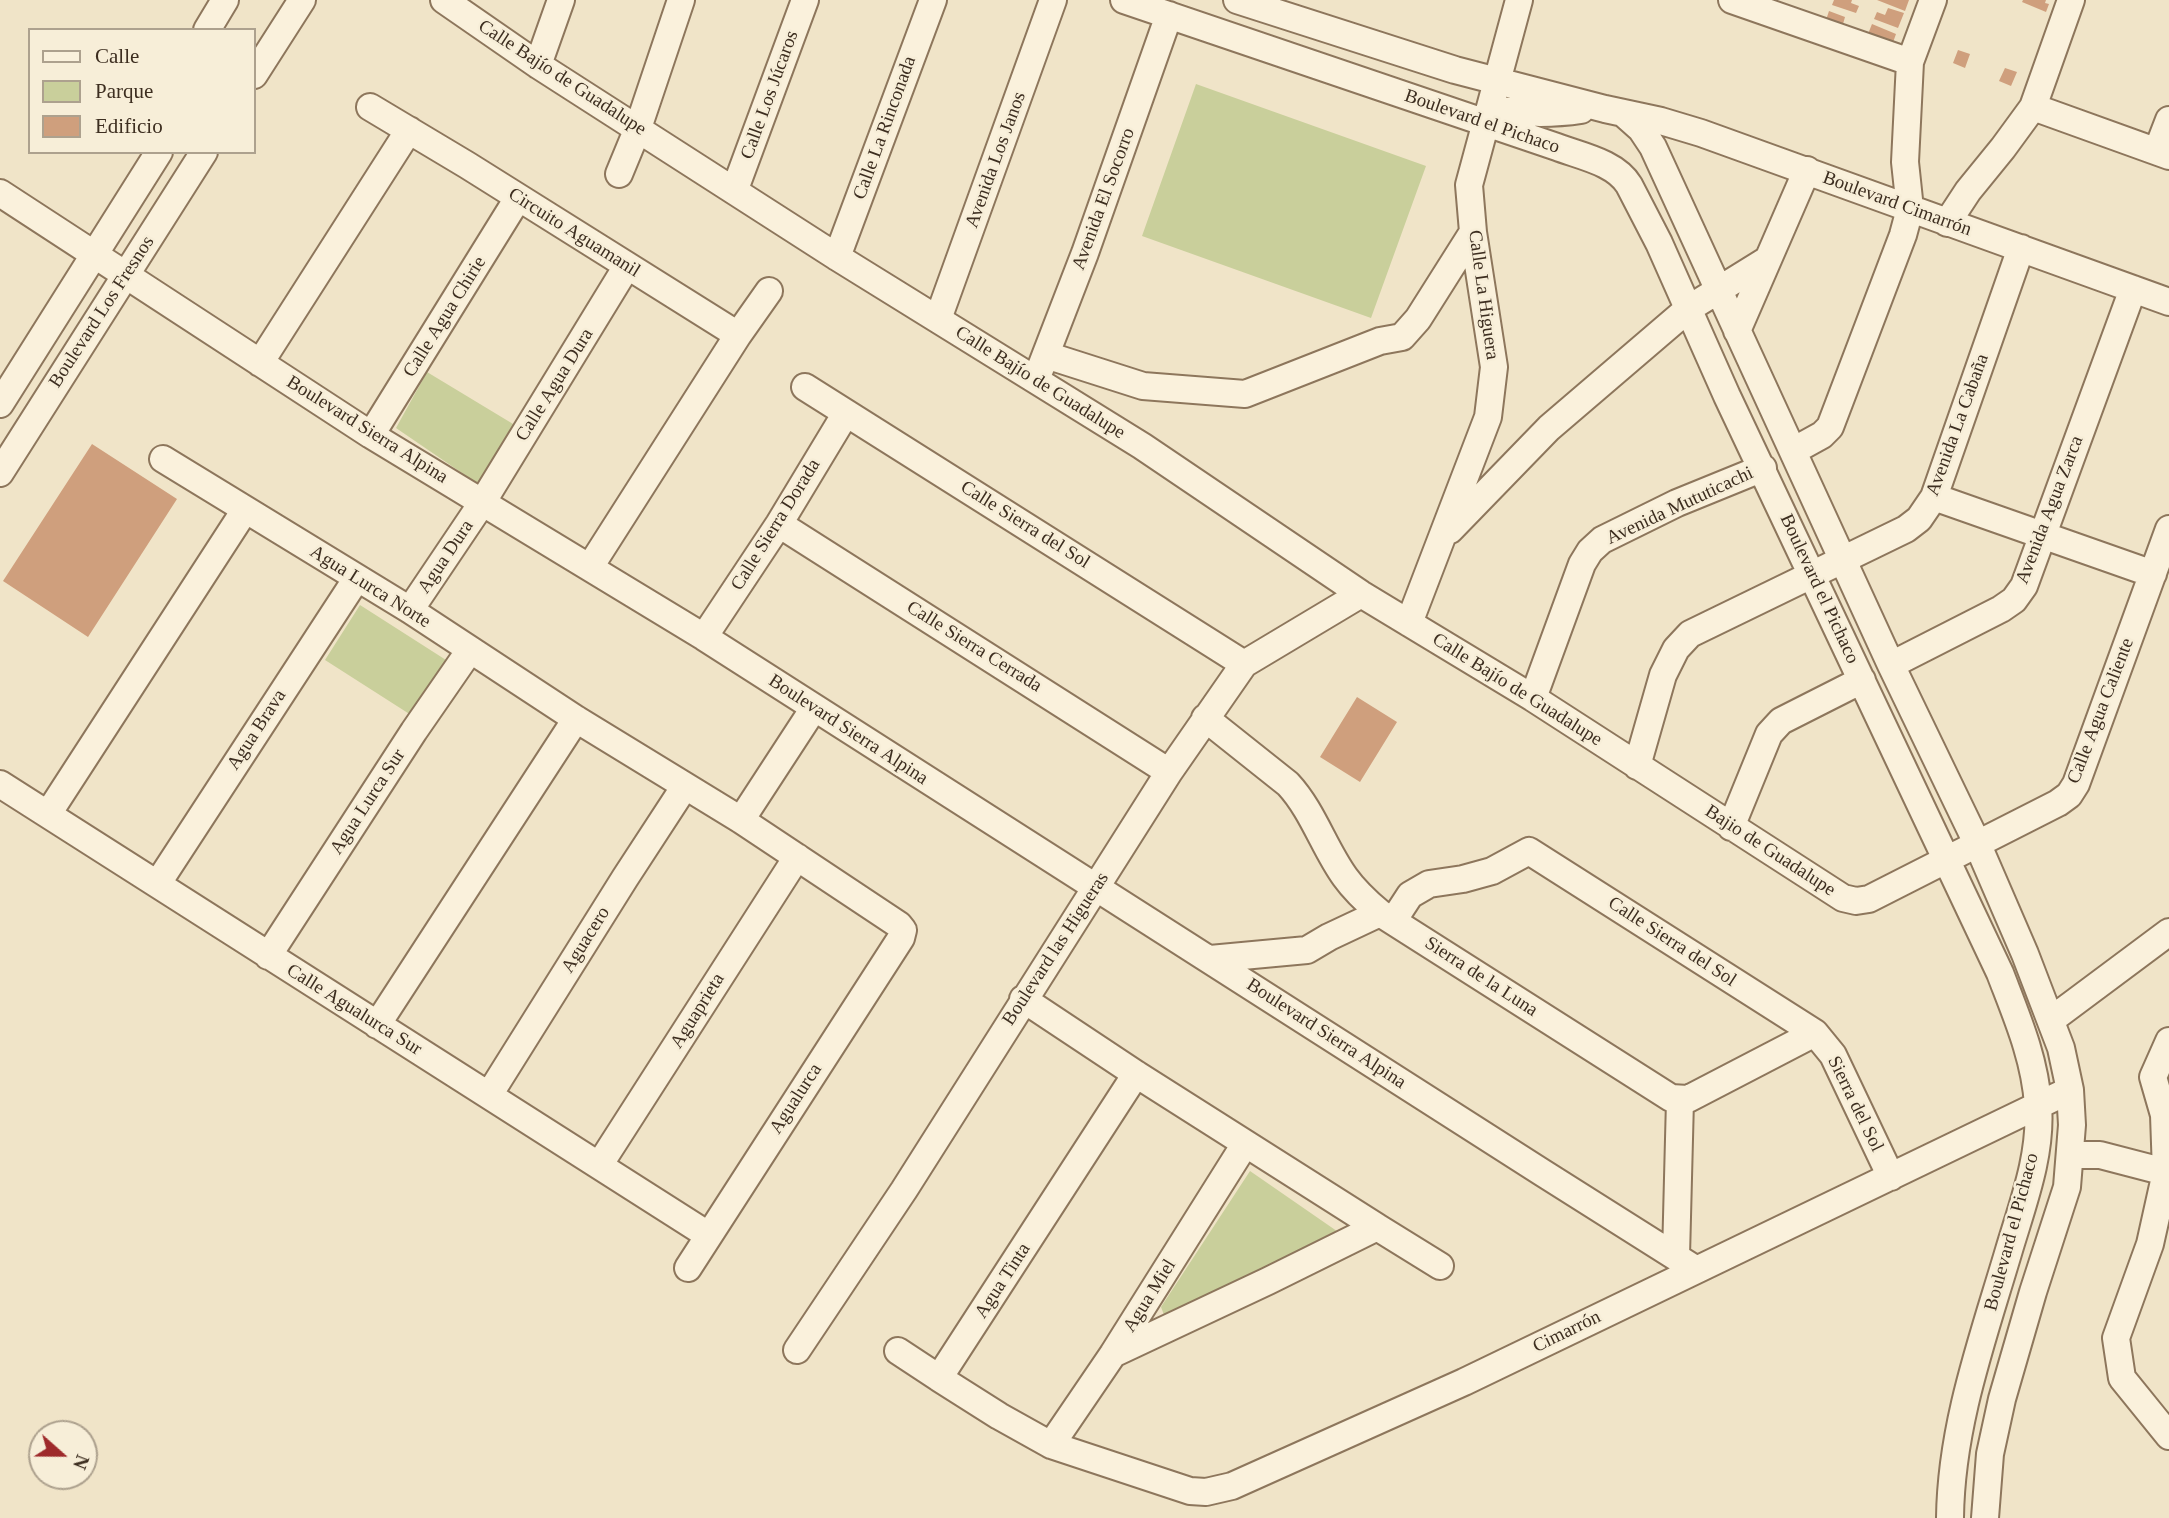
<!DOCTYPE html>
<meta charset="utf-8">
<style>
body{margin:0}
#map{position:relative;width:2169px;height:1518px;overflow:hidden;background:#f0e4c8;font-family:"Times New Roman",serif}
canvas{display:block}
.legend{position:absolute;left:28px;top:28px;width:228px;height:126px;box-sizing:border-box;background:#f7eed8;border:2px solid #ada18e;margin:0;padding:9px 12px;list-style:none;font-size:21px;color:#3d2e20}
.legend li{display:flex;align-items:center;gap:14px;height:35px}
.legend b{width:35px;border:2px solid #ada18e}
.north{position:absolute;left:28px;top:1420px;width:70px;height:70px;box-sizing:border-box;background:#f7eed8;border:2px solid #ada18e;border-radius:50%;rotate:111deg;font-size:19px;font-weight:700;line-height:28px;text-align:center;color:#3d2e20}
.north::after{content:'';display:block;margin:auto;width:24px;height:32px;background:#9e2a2b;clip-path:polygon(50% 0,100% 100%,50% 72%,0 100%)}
</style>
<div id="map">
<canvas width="2169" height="1518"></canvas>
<ul class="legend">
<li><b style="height:9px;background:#faf1dc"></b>Calle</li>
<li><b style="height:19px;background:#c9cf9b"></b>Parque</li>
<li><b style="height:19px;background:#cf9f7d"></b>Edificio</li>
</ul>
<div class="north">N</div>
</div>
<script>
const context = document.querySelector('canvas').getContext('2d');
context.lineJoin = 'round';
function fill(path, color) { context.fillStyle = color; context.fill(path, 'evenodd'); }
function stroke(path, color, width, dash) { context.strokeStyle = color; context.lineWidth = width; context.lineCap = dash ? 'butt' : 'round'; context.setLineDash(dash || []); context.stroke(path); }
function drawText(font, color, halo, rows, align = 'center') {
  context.font = font + ' "Times New Roman",serif'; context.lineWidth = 5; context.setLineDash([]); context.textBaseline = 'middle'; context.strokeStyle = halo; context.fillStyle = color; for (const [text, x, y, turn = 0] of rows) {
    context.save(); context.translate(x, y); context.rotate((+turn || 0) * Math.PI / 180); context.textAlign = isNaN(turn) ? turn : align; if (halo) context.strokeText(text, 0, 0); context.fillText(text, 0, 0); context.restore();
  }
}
const green = new Path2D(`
 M1196 84 1426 166 1371 318 1142 236Z
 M427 372 523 430 481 486 396 428Z
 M360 605 446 660 411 715 325 660Z
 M1250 1171 1344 1236 1166 1320 1161 1307Z`);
const building = new Path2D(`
 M1834 0H1852L1851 3 1859 6 1856 13 1832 5Z
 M1877 0H1909L1905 11Z
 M2023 0H2046L2045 3 2049 4 2046 12 2022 2Z
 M1888 8 1904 13 1898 28 1874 19 1877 12 1885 15Z
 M1829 11 1845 17 1843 24 1851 27 1848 35 1824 26Z
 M1872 24 1896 34 1891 48 1866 39Z
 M1958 50 1970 54 1965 68 1953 63Z
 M2005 68 2017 72 2011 86 1999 81Z
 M92 444 177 499 88 637 3 581Z
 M1357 697 1397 722 1360 782 1320 757Z`);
const minor = new Path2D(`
 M444 0 538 65 837 257 1142 446 1361 594 1533 698 1843 898 1856 901 1869 899 2058 803 2069 795 2076 784 2169 529
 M1124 0 1557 147C1580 156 1615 162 1629 185L1659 243 1727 396 2000 973C2016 1015 2035 1058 2038 1105 2042 1154 2023 1203 2009 1250 1983 1338 1951 1425 1950 1518
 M1237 0 1455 70 1605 109 1661 121 1701 133 2169 302
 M1732 0 1910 62
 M207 30 225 0
 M538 65 561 0
 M254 75 302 0
 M370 107 467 165 738 335
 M2033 107 2169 156
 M1623 113 1641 129 1653 147 1891 665 1977 843 2025 954 2061 1048 2070 1090 2072 1125 2067 1187 2033 1292 2002 1399 1990 1454 1985 1518
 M1486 122C1502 104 1519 112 1540 113 1554 113 1568 112 1581 110
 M2157 151 2169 120
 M619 174 638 128 681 0
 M735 189 805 0
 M0 193 371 435 704 637 1543 1173 1695 1269
 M1947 223 1968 191 2003 148 2033 107 2071 0
 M837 257 933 0
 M938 319 1053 0
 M1737 331 1807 170
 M1046 355 1143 386 1245 394 1380 341 1402 337 1418 319 1473 232
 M260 363 409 130
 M1039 372 1085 253 1169 15
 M805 387 1244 664
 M0 404 159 152
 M371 435 518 198
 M1793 451 1822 435 1830 427 1903 235 1910 209 1905 162 1910 62 1933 0
 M163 459 410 610 576 719 741 820 899 925 903 930 901 938 688 1268
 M0 473 204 152
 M1934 497 2153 574
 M779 524 1169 772
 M1450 530 1549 428 1688 309 1767 260
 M590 567 738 335 769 291
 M410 610 482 503 627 266
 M1409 623 1488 417 1494 367 1473 232 1469 185 1519 0
 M704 637 779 524 846 413
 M1891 665 2001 609 2014 600 2024 586 2133 289
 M1533 698 1582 564 1590 551 1602 540 1677 503 1763 468
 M1205 718 1288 784C1313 811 1324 848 1345 877 1355 891 1367 902 1380 913L1671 1098 1688 1099 1815 1033
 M1637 766 1663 675 1676 649 1690 634 1906 529 1919 519 1934 497 2021 248
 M0 784 708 1235
 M48 814 245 510
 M741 820 814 708
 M1731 827 1769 734 1781 721 1862 680
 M158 883 357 578
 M1393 921 1410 895 1429 884 1463 879 1492 871 1529 851 1815 1033 1833 1055 1891 1177
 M268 956 414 731 470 650
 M1210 959 1307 950 1329 937 1380 913
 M1023 999 1136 1074 1377 1227 1268 1281 1113 1354
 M2051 1020 2169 932
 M377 1025 576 719
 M2169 1041 2153 1077 2164 1115 2166 1172 2150 1244 2116 1338 2122 1378 2169 1436
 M1136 1074 939 1378 999 1416 1051 1445 1190 1491 1206 1492 1232 1486 1464 1382 2070 1090
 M489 1095 625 878 685 786
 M2071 1155H2100L2169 1173
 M600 1164 797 857
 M1377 1227 1440 1266
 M1676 1256 1680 1100
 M797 1350 904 1190 1169 772 1244 664 1361 594
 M898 1351 939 1378
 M1051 1445 1113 1354 1245 1144`);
const streetNames = [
 ["Calle Bajío de Guadalupe",562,78,33],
 ["Calle Los Júcaros",770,95,-70],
 ["Boulevard el Pichaco",1482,122,19],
 ["Calle La Rinconada",885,128,-70],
 ["Avenida Los Janos",996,160,-70],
 ["Avenida El Socorro",1104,199,-70],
 ["Boulevard Cimarrón",1897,204,20],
 ["Circuito Aguamanil",574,233,32],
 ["Calle La Higuera",1483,295,82],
 ["Boulevard Los Fresnos",102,312,-57],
 ["Calle Agua Chirie",445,317,-58],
 ["Calle Bajío de Guadalupe",1040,383,32],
 ["Calle Agua Dura",555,385,-58],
 ["Avenida La Cabaña",1958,425,-70],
 ["Boulevard Sierra Alpina",367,430,32],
 ["Avenida Mututicachi",1680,506,-25],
 ["Avenida Agua Zarca",2050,510,-69],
 ["Calle Sierra Dorada",776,525,-58],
 ["Calle Sierra del Sol",1025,525,32],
 ["Agua Dura",446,557,-56],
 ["Agua Lurca Norte",370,587,32],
 ["Boulevard el Pichaco",1819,589,65],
 ["Calle Sierra Cerrada",974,647,32],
 ["Calle Bajío de Guadalupe",1517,690,32],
 ["Calle Agua Caliente",2101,711,-69],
 ["Agua Brava",257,730,-57],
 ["Boulevard Sierra Alpina",848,730,33],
 ["Agua Lurca Sur",368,802,-57],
 ["Bajio de Guadalupe",1770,851,33],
 ["Aguacero",586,940,-58],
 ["Calle Sierra del Sol",1672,942,33],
 ["Boulevard las Higueras",1056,949,-57],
 ["Sierra de la Luna",1481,977,33],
 ["Calle Agualurca Sur",354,1010,32],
 ["Aguaprieta",698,1011,-58],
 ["Boulevard Sierra Alpina",1326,1034,33],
 ["Agualurca",796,1099,-57],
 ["Sierra del Sol",1855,1104,64],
 ["Boulevard el Pichaco",2012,1232,-75],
 ["Agua Tinta",1003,1281,-57],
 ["Agua Miel",1150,1296,-58],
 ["Cimarrón",1567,1332,-26]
];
fill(green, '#c9cf9b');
fill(building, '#cf9f7d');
stroke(minor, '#8d765c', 30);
stroke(minor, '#faf1dc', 26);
drawText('19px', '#3d2e20', '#f7eed8', streetNames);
</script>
